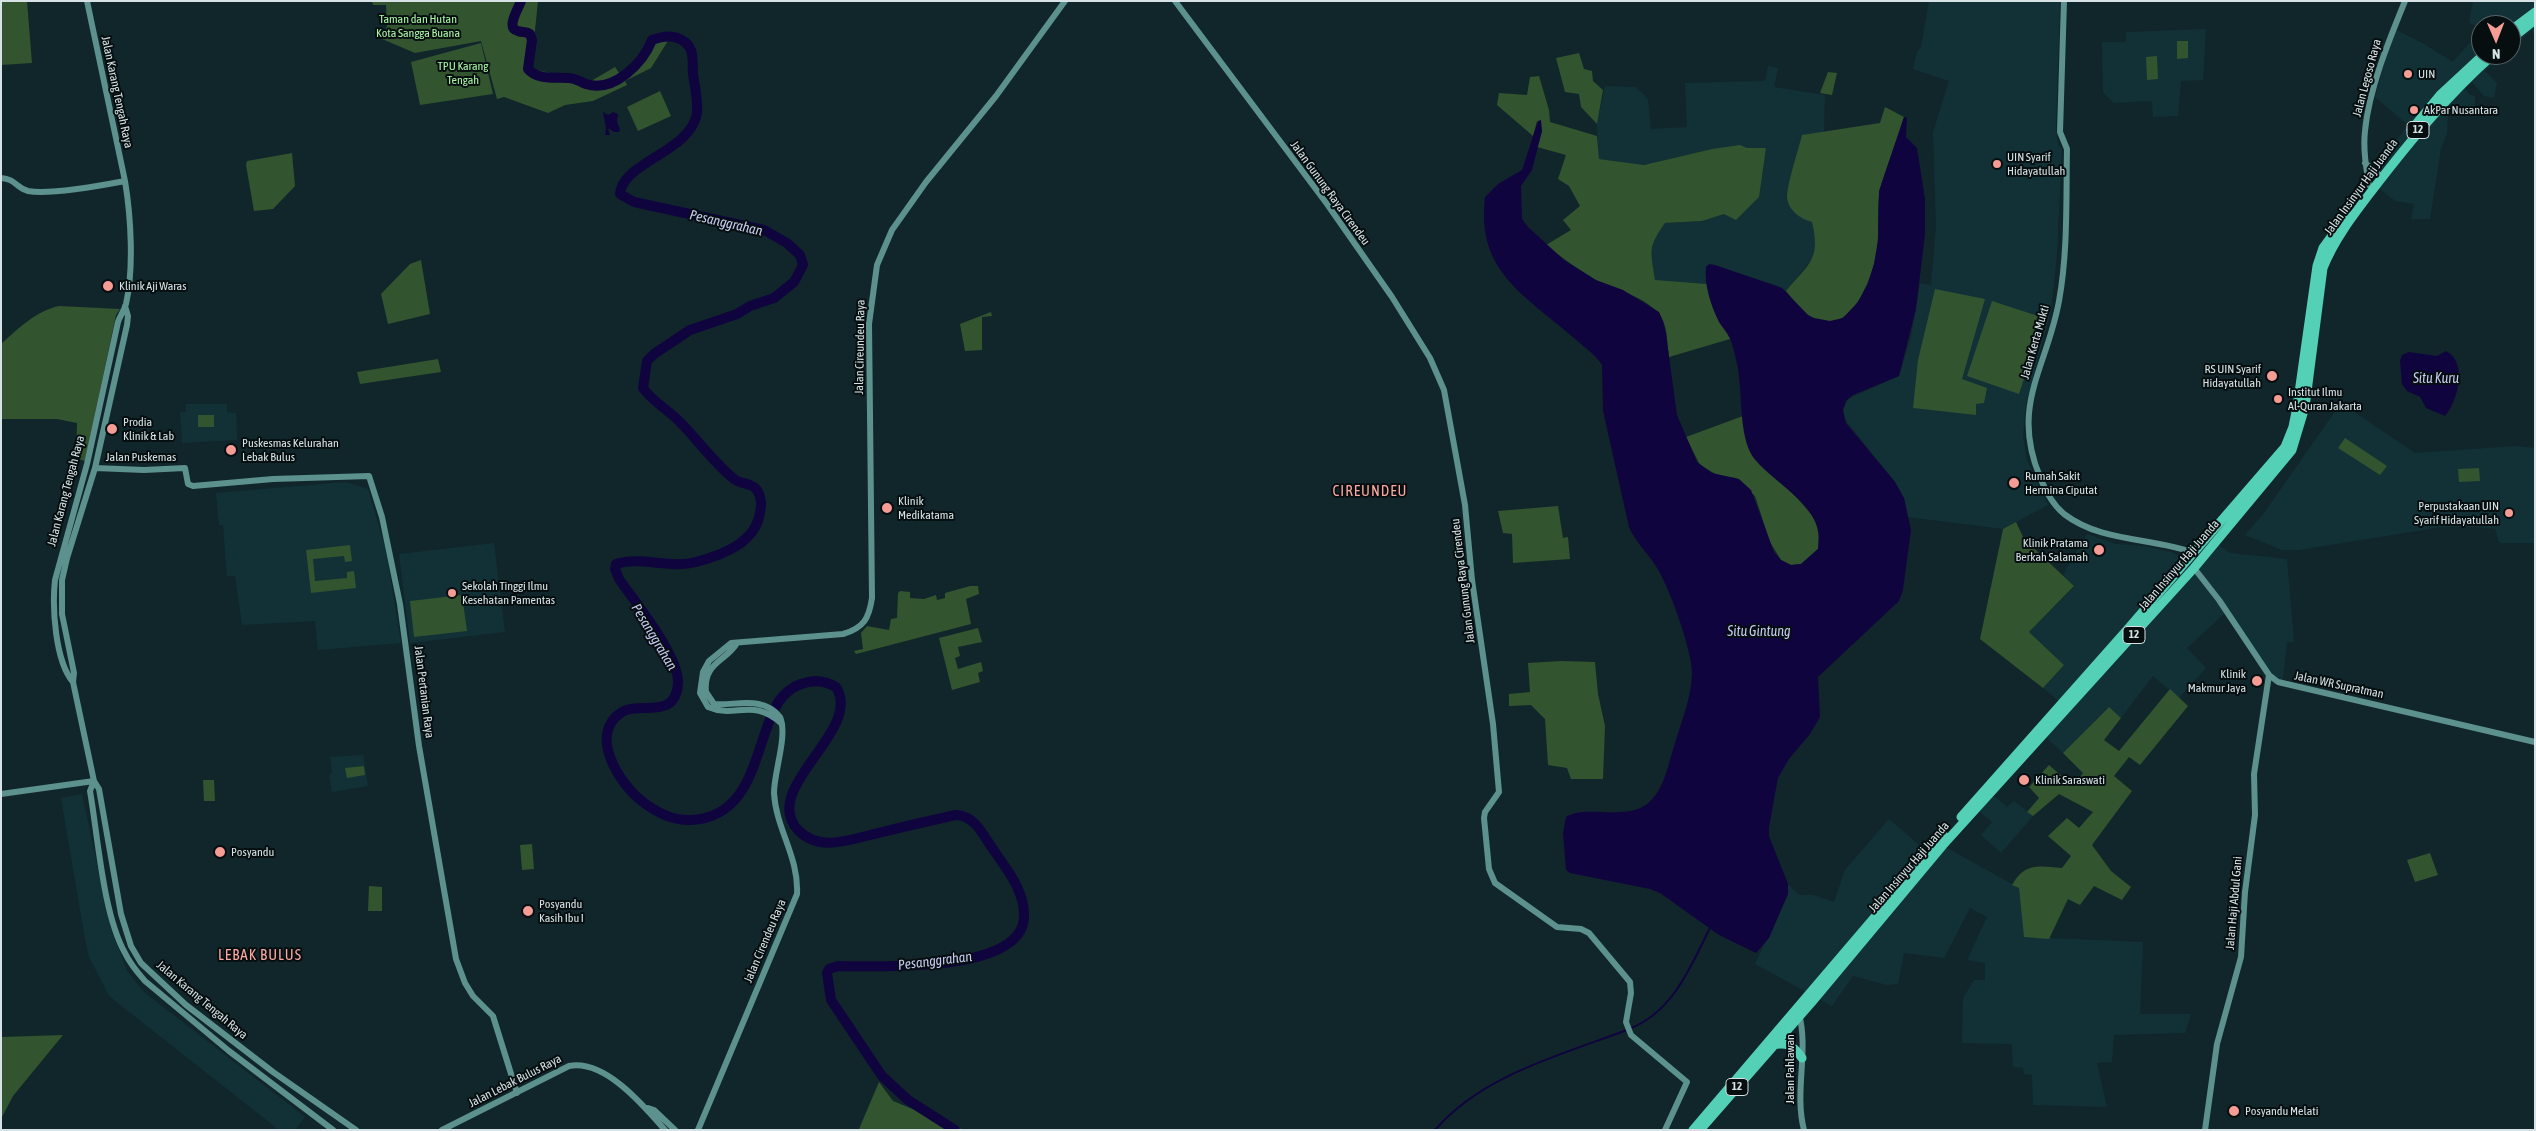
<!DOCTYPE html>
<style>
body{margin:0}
#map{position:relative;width:2536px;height:1131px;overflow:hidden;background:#11262b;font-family:"Asap Condensed",sans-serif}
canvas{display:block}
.frame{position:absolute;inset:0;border:2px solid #d6e2e5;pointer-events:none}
.north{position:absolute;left:2471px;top:15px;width:50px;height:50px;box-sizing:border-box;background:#060e10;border:1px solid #596365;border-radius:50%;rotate:179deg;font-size:14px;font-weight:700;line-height:20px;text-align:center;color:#d6e2e5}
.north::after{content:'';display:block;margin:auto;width:18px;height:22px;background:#f59c95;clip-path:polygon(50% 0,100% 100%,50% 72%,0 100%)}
</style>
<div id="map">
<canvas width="2536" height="1131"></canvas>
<div class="frame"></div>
<div class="north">N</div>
</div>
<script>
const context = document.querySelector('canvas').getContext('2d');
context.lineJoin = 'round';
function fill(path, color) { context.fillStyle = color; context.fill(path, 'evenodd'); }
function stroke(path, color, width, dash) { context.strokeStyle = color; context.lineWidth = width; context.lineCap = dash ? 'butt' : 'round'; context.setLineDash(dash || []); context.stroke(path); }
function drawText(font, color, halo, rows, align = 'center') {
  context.font = font + ' "Asap Condensed",sans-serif'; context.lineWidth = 4; context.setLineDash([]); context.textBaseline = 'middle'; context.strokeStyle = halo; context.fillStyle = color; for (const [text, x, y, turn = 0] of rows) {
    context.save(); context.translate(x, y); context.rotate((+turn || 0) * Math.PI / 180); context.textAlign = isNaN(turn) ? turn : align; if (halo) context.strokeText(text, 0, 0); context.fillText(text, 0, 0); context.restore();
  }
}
const built = new Path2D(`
 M1929 1H2060L2056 128 2058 145 2062 149 2057 254 2051 311 2026 403 2023 436 2027 460 2048 505 2003 529 1907 517 1904 498 1895 482 1844 418 1843 410 1848 399 1899 376 1911 337 1920 283 1931 285 1936 226 1933 132 1949 81 1913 69 1917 52 1921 47Z
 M2473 1H2535V39L2532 30 2511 49V25H2481V28L2469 23Z
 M2206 29 2203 80 2181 81 2178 116 2153 117 2152 101 2114 103 2103 92 2102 42H2126V32Z
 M2397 30 2424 44 2453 62 2481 30V55H2503L2485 71 2497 83 2494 98 2484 96 2472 82 2465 88 2470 95 2475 96V109L2448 115 2447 134 2441 148 2430 219H2411L2414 204 2395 201 2367 179 2408 125 2375 97 2393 31Z
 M1768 66 1778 68 1774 87 1825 95 1824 132 1802 136 1787 197 1812 222 1817 243 1814 256 1786 291 1776 285 1709 264 1706 267 1707 284 1655 281 1651 254 1653 240 1665 223 1702 221 1724 214 1740 146 1712 149 1644 165 1599 159 1597 124 1605 86 1636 87 1648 99 1651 129 1687 127 1685 83 1765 81Z
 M2341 403 2415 453 2516 446 2535 448V543H2502L2499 542 2495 529 2478 527H2442L2299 550H2282L2245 535 2264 513Z
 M186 404H227V412L236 413 237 440 182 443 180 412H186Z
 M345 482 368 489 386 550 401 643 318 650 315 621 242 625 235 576H227L223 525H219L216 493Z
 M2087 534 2116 544 2145 546 2171 552 2200 565 2219 545 2230 553 2287 559 2294 642H2287L2282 686 2265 674 2225 613 2187 648 2206 668 2179 698 2153 676 2121 718 2108 707 2063 753 2037 729 2061 703 2043 688 2064 665 2029 632 2074 587 2063 575Z
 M494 543 505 632 410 643 399 554Z
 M363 755 368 786 332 792 329 776 332 772 330 757Z
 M82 794 111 929 127 971 144 992 305 1117 295 1130H279L109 996 89 957 85 939 61 798Z
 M1994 796 2007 807 2014 801 2033 816 2001 853 1981 835 1992 822 1979 811Z
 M1889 819 1926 851 1935 841 2019 888 2025 937 2143 942 2140 1014H2191L2185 1033 2114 1035 2112 1062 2097 1063 2107 1107 2033 1105 2032 1075 2024 1074 2023 1068 2013 1067 2012 1044 1962 1043 1963 998 1974 980H1985V963L1967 960 1987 917 1970 908 1944 958 1904 953 1898 984 1887 985 1853 976 1832 1006 1755 964 1788 894V884L1799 895H1813L1834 902 1845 870Z`);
const green = new Path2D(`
 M1 1H27L32 63 1 65Z
 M372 1H538L531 69 591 81 615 67 622 77 645 53 652 40 671 36 651 68 625 81 627 85 593 101 565 105 548 113 504 97 497 99 481 41 415 53 382 39 387 26 386 5H373Z
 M2177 41H2188V58L2177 59Z
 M481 43 493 94 420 105 411 62Z
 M1579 53 1584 69 1592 71 1593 81 1603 90 1597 124 1581 107 1579 94 1565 92 1556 58Z
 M2157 56 2158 79 2147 80 2146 57Z
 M1828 72 1837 73 1832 95 1820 93Z
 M1539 76 1549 110 1550 122 1597 136 1599 159 1644 165 1712 149 1740 145 1747 148H1766L1759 197 1736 220 1724 214 1702 221 1665 223C1647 248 1651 251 1655 280L1707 284C1711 305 1721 321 1730 339L1669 357C1667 346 1668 329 1662 319 1649 296 1618 292 1597 281 1579 270 1562 258 1546 245L1571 230 1563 220 1580 206 1569 186 1558 179 1566 155 1537 147 1542 131 1537 121 1533 136 1497 105 1499 93 1527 95 1530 77Z
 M660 91 671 116 638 131 627 107Z
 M1885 107 1904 117C1897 139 1889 161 1882 182 1875 204 1880 229 1877 251 1872 280 1849 342 1809 316 1800 310 1793 299 1786 291 1809 263 1821 260 1812 222 1801 219 1787 210 1787 196 1788 181 1798 151 1802 135L1880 123Z
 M292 153 295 186 273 209 254 211 246 165 247 161Z
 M421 260 430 314 388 324 381 294 410 264Z
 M1935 289 1985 299 1962 379 1987 388 1984 403 1976 404V415L1913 408 1918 360Z
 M1992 301 2044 318 2019 394 1967 376Z
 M59 306 120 309 116 315 85 461 76 458 77 423 57 419H2L1 344C19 328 36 311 59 306Z
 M991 312 992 316 982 317V350L965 351 960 324Z
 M438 359 441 372 360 384 357 372Z
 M198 415H214V427H198Z
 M1743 416 1752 455 1797 498 1817 521 1819 531 1818 549 1801 564 1791 565 1781 560 1770 542 1755 496 1736 478 1719 476 1700 465 1686 437Z
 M2345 438 2387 466 2380 475 2338 448Z
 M2479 468 2480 481 2459 482 2458 469Z
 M1558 506 1563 538 1568 537 1570 559 1513 563 1512 534 1503 533 1498 511Z
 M2016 522 2024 539 2074 586 2029 632 2064 665 2043 688 1980 639 2003 529Z
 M350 545 352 561 345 562 344 556 313 559 315 581 347 578V572L354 571 356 588 311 593 306 550Z
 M970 586H978L979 594 966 599 971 624 856 654 854 651 863 649 861 633 867 626 889 630 891 619 897 618 898 593 900 591 910 592V598L924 599 936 595 937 600 945 598V593Z
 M462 595 467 631 414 637 410 601Z
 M978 628 982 642 958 647 960 656 955 658 958 669 981 662 983 671 978 673 980 682 952 690 939 638Z
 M1561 661 1595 662 1598 694 1605 726 1603 779H1571L1567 768 1548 765 1545 719 1531 705 1509 706V694L1530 692 1528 663Z
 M2170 689 2188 706 2140 765 2129 757 2114 776 2132 791 2092 845 2111 871 2131 887 2122 900 2094 886 2080 905 2068 899 2049 939 2024 937 2019 888 2012 885C2025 862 2039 866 2062 868L2071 856 2048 836 2067 818 2079 828 2093 812 2059 794 2033 816 2027 812 2039 798 2029 787 2049 765 2073 786 2083 773 2063 753 2109 707 2121 718 2104 740 2119 751Z
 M364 766 365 775 347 778 345 768Z
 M203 780H214L215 801H204Z
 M532 844 534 869 522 870 520 845Z
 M2430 853 2438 875 2415 882 2407 860Z
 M369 886 382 887V911H368Z
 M63 1035 13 1096 2 1117 1 1037Z
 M879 1082 893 1101 964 1130 859 1129Z`);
const water = new Path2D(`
 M603 112 608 115 613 112 618 114 617 122 620 129 619 132H614L608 128 610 135H605L606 128Z
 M1904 117 1907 118 1906 137 1917 148 1925 199V234L1916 309 1899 376 1853 395 1846 401 1843 410 1846 423 1895 482 1904 498 1911 530 1903 590 1899 601 1818 677 1820 717 1810 734 1789 759 1778 778 1769 827V836L1788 884V894L1769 938 1756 953 1719 935 1660 893 1650 889 1570 873 1566 870 1563 833 1566 817C1584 804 1625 821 1647 804 1664 791 1668 765 1674 746 1681 723 1692 696 1692 672 1691 648 1670 589 1657 568 1648 553 1636 543 1629 527L1603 411 1602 365C1596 355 1583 346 1574 338 1525 295 1476 272 1485 197L1498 184 1522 170 1538 121 1541 120 1542 131 1532 170 1521 186 1522 219 1528 227 1564 260 1596 280 1623 290 1659 312 1663 321 1666 334 1677 415 1697 462 1712 473 1739 479 1751 490 1774 552 1781 560 1791 565 1801 564 1818 549C1827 506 1775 486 1753 457 1738 435 1743 390 1737 364 1735 355 1733 346 1730 338 1727 332 1722 327 1719 322 1711 306 1704 285 1706 267L1709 264 1715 265 1782 288 1808 315 1814 318 1830 321 1843 318 1858 302 1868 283 1874 264 1878 240 1879 191Z
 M2446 351C2468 362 2458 401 2445 416L2426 408 2420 397 2407 391 2402 384 2400 361 2402 355 2409 352 2437 356Z`);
const stream = new Path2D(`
 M1631 1028C1674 1011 1691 965 1711 926
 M1435 1130C1482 1075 1561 1055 1627 1030`);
const river = new Path2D(`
 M521 1C519 8 505 28 518 31 523 33 525 31 530 34L532 40 528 69C537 80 555 77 568 78 576 78 580 82 586 84 614 93 643 63 652 40 663 36 674 34 685 42 695 50 692 63 693 74 695 87 698 100 697 113 691 152 622 162 620 194L634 202 764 230 787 243 800 255 803 265 794 282 774 298 750 306 737 314 690 330 654 354 647 361 643 388C652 401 667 409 679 421 698 440 713 462 734 479 742 485 751 482 757 490 761 496 762 505 760 512 756 543 722 555 696 562 670 569 641 556 616 564L615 569 619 579C635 602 679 656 678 683 676 721 639 701 622 712 587 734 620 785 643 802 656 812 673 821 691 820 752 817 754 752 774 710 785 686 812 673 836 687 864 731 759 788 798 830 818 851 846 841 870 835 899 828 927 821 956 815 977 816 984 838 995 852 1008 871 1025 892 1024 917 1022 974 876 966 838 966L829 969 827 973 831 1000 882 1076 908 1100 955 1130`);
const secondary = new Path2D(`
 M1175 1 1327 204 1392 297 1430 358 1444 390 1465 505 1472 580 1493 724 1499 792 1485 812 1484 818 1489 869 1495 883 1557 927 1581 929 1589 933 1630 982 1631 993 1626 1022 1631 1035 1687 1082 1665 1130
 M2064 1 2060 132 2067 149C2066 199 2068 252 2059 301 2047 368 2010 405 2040 477 2045 490 2053 505 2064 514 2102 543 2152 537 2194 553
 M2365 163 2378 174
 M1 178C16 179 16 188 28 191 48 195 104 185 125 181
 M2369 185C2366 167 2363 149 2365 131 2369 89 2389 40 2405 1
 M125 306 128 316 127 325 95 468 67 558 62 580V614L74 673 73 682 94 781 99 789 121 914 131 946 141 963 186 1005 273 1072 356 1130
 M95 468 144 470 185 468 188 484 193 486 273 479 369 476 382 517 400 604 419 746 456 959 465 983 473 996 493 1016 517 1093
 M2194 568 2219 600 2269 675 2278 682 2535 742
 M73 682C55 661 52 607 55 580L87 464 118 322C120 316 124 311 126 304 134 269 131 217 125 181L87 1
 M782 724C753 697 736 719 708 707L700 693 703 672 709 661 731 643 843 634C864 628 869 618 872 598L869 324 877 265 892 230 926 182 996 96 1065 1
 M94 781 90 791C98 837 103 914 125 953 130 964 138 973 145 981L229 1051 333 1130
 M1 794 94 781
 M1799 1014C1809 1051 1794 1092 1804 1130
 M648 1108 654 1110 675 1130
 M442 1130 569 1066C605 1059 644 1106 665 1130
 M698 1130 797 894C799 857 776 829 774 793 774 771 788 736 780 717 763 695 736 706 714 704L706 692C703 662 727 661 737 643
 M2205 1130 2217 1044 2241 957 2245 892 2255 815 2254 774 2269 675`);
const highway = new Path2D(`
 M2511 30 2535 12
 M2511 39 2535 20
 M2411 130 2441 94 2483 55
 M1961 817 2126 631 2285 447 2293 427 2297 407 2317 266 2323 248 2347 215
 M1773 1045C1787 1042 1794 1046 1802 1058
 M1693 1130 1944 836
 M1700 1130 1811 1003 1943 845 2194 568 2292 450 2305 407 2323 268C2335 238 2355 213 2374 188 2411 140 2448 95 2493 55`);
const markers = [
 [2408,74,5,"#f59c95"],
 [2414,110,5,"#f59c95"],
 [1997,164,5,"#f59c95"],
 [108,286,6,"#f59c95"],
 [2272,376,6,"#f59c95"],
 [2278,399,5,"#f59c95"],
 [112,429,6,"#f59c95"],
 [231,450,6,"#f59c95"],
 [2014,483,6,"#f59c95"],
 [887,508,6,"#f59c95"],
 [2509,513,5,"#f59c95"],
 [2099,550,6,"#f59c95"],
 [452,593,5,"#f59c95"],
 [2257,681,6,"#f59c95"],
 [2024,780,6,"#f59c95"],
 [220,852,6,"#f59c95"],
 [528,911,6,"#f59c95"],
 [2234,1111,6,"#f59c95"]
];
const shields = [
 [2418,130,22],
 [2134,635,22],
 [1737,1087,22]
];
const shieldNames = [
 ["12",2418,130],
 ["12",2134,635],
 ["12",1737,1087]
];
const parkNames = [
 ["Taman dan Hutan",418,19],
 ["Kota Sangga Buana",418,33],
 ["TPU Karang",463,66],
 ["Tengah",463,80]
];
const poiNames = [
 ["UIN",2418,74],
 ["AkPar Nusantara",2424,110],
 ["UIN Syarif",2007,157],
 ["Hidayatullah",2007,171],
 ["Klinik Aji Waras",119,286],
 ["RS UIN Syarif",2261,369,"right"],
 ["Hidayatullah",2261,383,"right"],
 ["Institut Ilmu",2288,392],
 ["Al-Quran Jakarta",2288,406],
 ["Prodia",123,422],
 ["Klinik & Lab",123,436],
 ["Puskesmas Kelurahan",242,443],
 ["Lebak Bulus",242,457],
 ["Rumah Sakit",2025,476],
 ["Hermina Ciputat",2025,490],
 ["Klinik",898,501],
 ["Medikatama",898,515],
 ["Perpustakaan UIN",2499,506,"right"],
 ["Syarif Hidayatullah",2499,520,"right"],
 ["Klinik Pratama",2088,543,"right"],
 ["Berkah Salamah",2088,557,"right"],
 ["Sekolah Tinggi Ilmu",462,586],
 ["Kesehatan Pamentas",462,600],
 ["Klinik",2246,674,"right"],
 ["Makmur Jaya",2246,688,"right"],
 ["Klinik Saraswati",2035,780],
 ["Posyandu",231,852],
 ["Posyandu",539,904],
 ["Kasih Ibu I",539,918],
 ["Posyandu Melati",2245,1111]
];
const streetNames = [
 ["Jalan Legoso Raya",2367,78,-75],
 ["Jalan Karang Tengah Raya",117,92,78],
 ["Jalan Insinyur Haji Juanda",2361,187,-54],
 ["Jalan Gunung Raya Cirendeu",1330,193,54],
 ["Jalan Kerta Mukti",2035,342,-74],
 ["Jalan Cireundeu Raya",860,347,-89],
 ["Jalan Puskemas",141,457],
 ["Jalan Karang Tengah Raya",66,491,-75],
 ["Jalan Insinyur Haji Juanda",2179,565,-49],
 ["Jalan Gunung Raya Cirendeu",1463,581,-97],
 ["Jalan WR Supratman",2339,685,12],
 ["Jalan Pertanian Raya",424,692,83],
 ["Jalan Insinyur Haji Juanda",1909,867,-49],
 ["Jalan Haji Abdul Gani",2234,903,-85],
 ["Jalan Cirendeu Raya",765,941,-67],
 ["Jalan Karang Tengah Raya",202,1000,40],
 ["Jalan Pahlawan",1790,1069,-90],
 ["Jalan Lebak Bulus Raya",515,1081,-27]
];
const waterNames = [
 ["Pesanggrahan",726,223,13],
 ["Situ Kuru",2436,379],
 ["Situ Gintung",1759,632],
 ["Pesanggrahan",654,637,59],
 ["Pesanggrahan",935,961,-7]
];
const quarterNames = [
 ["CIREUNDEU",1370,491],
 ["LEBAK BULUS",260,955]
];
fill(built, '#113137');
fill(green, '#32542f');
fill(water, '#10043e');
stroke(stream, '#10043e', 2);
stroke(river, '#10043e', 10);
stroke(secondary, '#5c918d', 6);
stroke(highway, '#54d0b7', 9);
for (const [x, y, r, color] of markers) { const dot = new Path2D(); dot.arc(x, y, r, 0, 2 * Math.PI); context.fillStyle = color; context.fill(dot); stroke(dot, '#060e10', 2); }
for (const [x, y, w] of shields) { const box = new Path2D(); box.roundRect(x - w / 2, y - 8.5, w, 17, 4); context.fillStyle = '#060e10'; context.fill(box); stroke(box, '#d6e2e5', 1); }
drawText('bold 11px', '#d6e2e5', null, shieldNames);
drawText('12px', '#aaf6a5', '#060e10', parkNames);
drawText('12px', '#d6e2e5', '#060e10', poiNames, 'left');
drawText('12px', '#d6e2e5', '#060e10', streetNames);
drawText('italic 14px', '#c7cbf1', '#060e10', waterNames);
context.letterSpacing = '1px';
drawText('15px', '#fca8a2', '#060e10', quarterNames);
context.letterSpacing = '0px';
</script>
